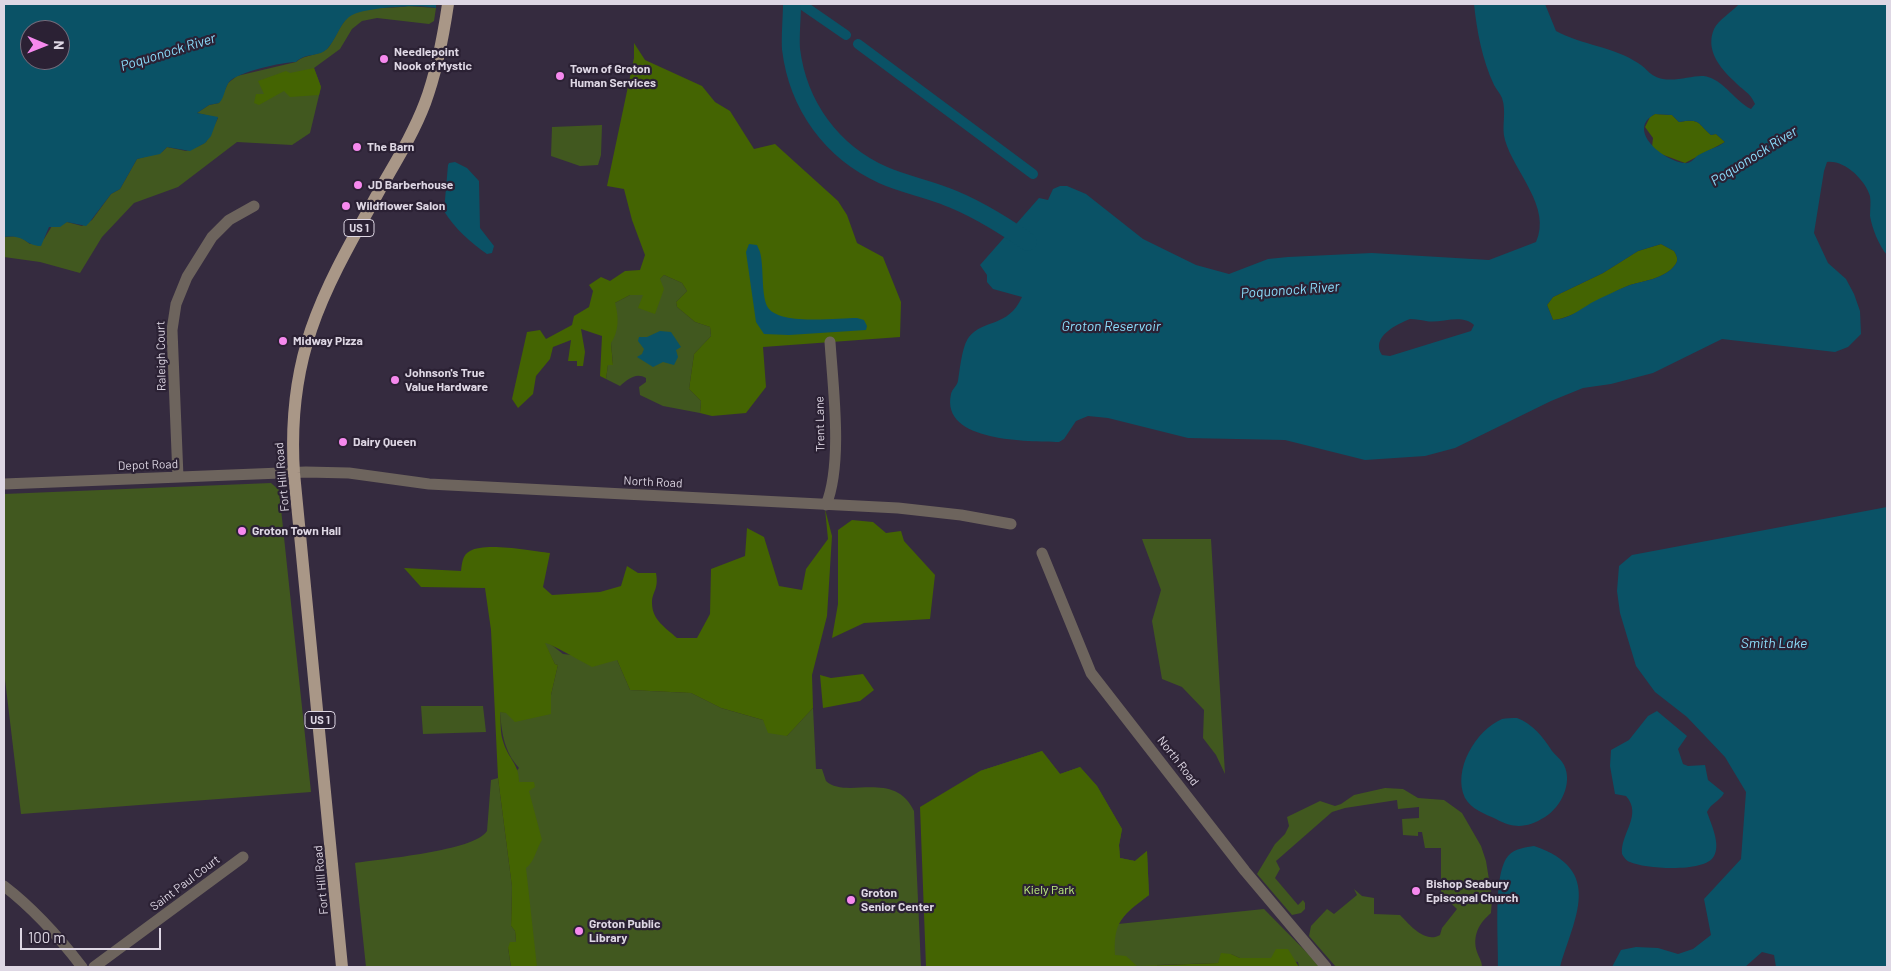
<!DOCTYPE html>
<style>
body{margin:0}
#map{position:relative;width:1891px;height:971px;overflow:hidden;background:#352b3f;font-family:Barlow,sans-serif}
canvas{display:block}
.frame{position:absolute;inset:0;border:5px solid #ded7e4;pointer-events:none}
.north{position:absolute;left:20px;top:20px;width:50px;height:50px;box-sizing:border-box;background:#2b2134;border:1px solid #736a7a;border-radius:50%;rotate:91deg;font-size:14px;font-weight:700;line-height:20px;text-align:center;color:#ded7e4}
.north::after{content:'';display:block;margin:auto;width:18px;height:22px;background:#f689ee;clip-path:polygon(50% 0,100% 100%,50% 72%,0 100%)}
.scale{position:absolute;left:20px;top:928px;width:141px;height:22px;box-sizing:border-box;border:2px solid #ded7e4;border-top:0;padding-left:6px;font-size:15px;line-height:18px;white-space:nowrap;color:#ded7e4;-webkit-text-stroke:4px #2b2134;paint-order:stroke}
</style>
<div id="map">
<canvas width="1891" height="971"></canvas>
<div class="frame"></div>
<div class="north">N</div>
<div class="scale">100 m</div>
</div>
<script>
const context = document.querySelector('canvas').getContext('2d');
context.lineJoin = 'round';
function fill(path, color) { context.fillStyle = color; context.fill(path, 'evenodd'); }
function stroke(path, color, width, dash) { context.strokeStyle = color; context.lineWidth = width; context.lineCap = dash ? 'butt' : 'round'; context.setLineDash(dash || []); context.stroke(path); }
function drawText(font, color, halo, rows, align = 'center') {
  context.font = font + ' Barlow,sans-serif'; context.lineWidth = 4.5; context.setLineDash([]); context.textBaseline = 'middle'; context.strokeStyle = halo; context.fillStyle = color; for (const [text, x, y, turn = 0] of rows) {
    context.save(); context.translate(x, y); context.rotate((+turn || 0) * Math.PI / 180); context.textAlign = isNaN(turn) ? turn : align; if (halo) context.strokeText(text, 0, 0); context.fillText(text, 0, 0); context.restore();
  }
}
const green = new Path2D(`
 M408 6 436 8 434 21 429 24 377 18 362 21 352 29 340 49 314 68 321 87 310 133 292 145 237 142 178 187 134 203 102 237 80 273 40 262 4 257V237L19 236 30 244 44 239 52 226 67 222 82 226 92 220 111 194 120 189 137 159 162 152 167 147 186 151 201 145 206 142 218 118 197 113 209 105 219 103 228 83 237 76 296 62C304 54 320 56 328 48 335 39 339 27 347 18 361 3 390 10 408 6Z
 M602 125 601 155 598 165 580 166 551 156 552 127Z
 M664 275 682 283 687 291 676 302 677 307 695 322 710 327 711 336 694 354 689 389 701 401 700 413 663 406 640 395 639 387 646 382V378C636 372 628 379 620 386L606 379 608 365 613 364 611 343 615 303 630 295H643Z
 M271 483 279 490 311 792 21 814 4 671V494Z
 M1142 539H1211L1225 774 1216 755 1203 738 1204 710 1182 687 1162 679 1152 621 1161 590Z
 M544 643H549L563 654 617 660 630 690 691 693 721 708 763 720 787 736 813 708 816 769H822L826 781C846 800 894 769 914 811L921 967H524L506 783 519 768C504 751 502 734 500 712L551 714V695L558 665 555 664Z
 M421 706H483L486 732 423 734Z
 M1042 751 1060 774 1080 767 1097 786 1122 829 1119 845 1120 858 1135 861 1147 851 1149 895 1129 910 1118 924 1264 909 1321 967H1299L1298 962 1271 958H1240L1231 954 1218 963 1157 965V967H980L991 840 980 771Z
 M498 778 512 887 511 926 515 931 516 942 508 948 511 967H366L355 863C380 859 475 851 487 831L491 780Z
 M1385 788 1403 789 1418 798 1444 800 1462 813 1481 846 1486 861 1492 898 1491 913C1479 923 1472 936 1477 952 1479 958 1482 961 1482 967H1336L1309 936 1311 926 1327 909 1334 914 1357 895 1354 889 1362 896 1374 898V914L1400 915C1409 924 1425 944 1440 935L1442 928 1457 909 1441 894V848H1425L1422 832H1418V836L1403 835 1402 819 1419 818V807L1398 809 1397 800 1345 808 1332 812 1276 861 1280 869 1275 878 1298 905 1303 900 1305 903V909L1301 913 1292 915 1257 874 1275 844 1285 834 1289 826 1287 817 1320 801 1335 806 1341 804 1354 795Z`);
const forest = new Path2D(`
 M634 43 645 60 702 86 715 102 730 111 754 149 775 144 838 201 847 215 857 243 883 257 901 302 900 337 763 347 766 387 746 413 712 416 700 413 701 401 689 389 694 354 711 336 710 327 695 322 677 307 676 302 687 291 682 283 664 275 660 279 664 289 655 314 638 308 643 295H630L615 303C619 317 619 331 611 343L613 365H608L606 379 600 376 602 336 581 329 585 352 583 366H577V361H568L571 340 553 347 550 359 536 376 533 394 518 408 512 399 527 332 540 330 546 339 572 325 574 316 589 307 593 291 589 285 601 277 610 281 625 271 640 270 645 255 632 220 624 189 607 186 634 58Z
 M314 68 321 87 319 95 290 97 284 91 259 105 254 103 256 94H264L258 81 286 71 290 73Z
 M1655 114 1672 115 1679 122C1701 118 1697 123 1711 135L1716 134 1725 142 1685 163 1661 154 1652 147 1653 138 1645 127 1650 117Z
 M1661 244 1674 251C1677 256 1679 260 1675 265 1666 278 1644 281 1630 285 1608 293 1574 319 1553 320L1547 305 1553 297 1603 273 1638 251Z
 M825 509 832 536 827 616 812 675 813 708 787 736 768 733 763 720 721 708 691 693 630 690 617 660 592 667C584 663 550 643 545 643L555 664 558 665 551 695V714L515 722 506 713 500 712C501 721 500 733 503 741 508 759 519 763 519 782H534L535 787 529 791 542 840C536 849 535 861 526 868L537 967H511L508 948 510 942H516L515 931 511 926 512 887 498 778 491 630 485 588 421 587 404 568 461 571C462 564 462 555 470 551 486 542 531 551 550 553L543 587 552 595 600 592 621 586 627 566 638 573H656C659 590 652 591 652 603 652 620 666 628 677 638H697L710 614 711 569 745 556 747 528 764 537 779 586 802 590 806 569 828 539Z
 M852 520 873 522 886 533 901 531 904 541 935 575 930 619 864 623 832 638 838 604V530Z
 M863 674 874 690 860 701 823 708 820 675 831 678Z
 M1042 751 1060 774 1080 767 1097 786 1122 829 1119 845 1120 858 1135 861 1147 851 1149 895C1123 915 1113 921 1115 955L1126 956 1137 966 1218 963 1221 953 1231 954 1240 958H1271L1276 949H1288L1299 967H926L920 807 980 771Z`);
const water = new Path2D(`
 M4 4H436V8C420 4 361 7 349 17 339 25 336 40 327 49 319 57 304 53 296 62 283 62 237 72 229 82 224 89 225 97 219 103L209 105 197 113 218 117 211 136 205 143 190 151 167 147 160 154 137 159 120 189 111 194 89 223 86 226 67 222 60 227H49L41 246C25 246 26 234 4 237ZM30 30H60V60H30Z
 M1474 4H1545L1556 31C1582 45 1614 47 1638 63 1648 69 1649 76 1663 79 1679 82 1698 73 1708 77 1725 82 1735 101 1751 109L1755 104C1750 92 1742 90 1734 81 1720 68 1705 50 1714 29 1718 20 1732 12 1739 4H1887V255C1879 246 1872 228 1870 216 1870 210 1871 202 1870 196 1865 180 1845 160 1827 162L1824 171 1814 233 1828 263 1846 279 1854 294 1860 311 1861 334 1848 347 1835 352 1722 339 1653 373 1611 384 1583 388 1551 401 1455 448 1425 456 1365 460 1285 440 1188 438 1108 418 1088 416 1076 421 1064 439 1059 442C1030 441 940 443 951 394 952 389 957 386 958 381 960 369 962 346 969 337 983 319 1008 328 1022 297L993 289 987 282V275L980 265 1039 198 1048 200 1053 189 1060 186H1067L1086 194 1143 239 1196 265 1229 274 1268 259 1288 257 1372 253 1489 260 1536 242C1552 207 1514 172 1505 140 1501 127 1507 112 1502 98 1500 93 1496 89 1494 85 1482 59 1477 32 1474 4ZM1655 114 1672 115 1679 122C1701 118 1697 123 1711 135L1716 134 1725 142C1717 148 1706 150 1697 156 1693 160 1690 164 1684 163 1664 161 1625 130 1655 114ZM1661 244 1674 251C1677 256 1679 260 1675 265 1666 278 1644 281 1630 285 1617 290 1603 297 1591 303 1580 310 1566 320 1553 320L1547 305 1553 297 1603 273 1638 251ZM1410 319C1416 319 1421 320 1426 321 1440 324 1462 313 1474 325L1471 331 1390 356 1382 355C1370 337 1397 324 1410 319Z
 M455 162 467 168 479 181 480 228 494 246 492 253 487 254C471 243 454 228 444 211L448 165 449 163Z
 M749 244 757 245 760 252C764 267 761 293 767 306 777 326 837 318 857 318L864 320 867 326 866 330 789 335 764 334 756 322 746 252Z
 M660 331 671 332 681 347 676 350 678 357 674 365 663 362 653 367 637 357 642 354 644 349 638 341 639 337H647Z
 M1887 507V967H1776L1774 955 1762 952 1745 967H1612L1621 950 1636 947 1658 948 1678 954 1693 949 1711 935 1704 899 1741 859 1746 792 1725 757 1687 717 1655 692 1636 666 1620 613 1617 591 1619 566 1632 555Z
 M1657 711 1687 736 1678 749 1683 764 1688 766 1705 765 1708 780 1724 793C1720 801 1711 803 1707 812 1711 824 1721 844 1714 856 1706 873 1645 869 1630 862 1626 861 1624 857 1622 854 1620 834 1643 815 1626 796L1615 794 1610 766 1611 750 1629 740 1648 716Z
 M1517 718C1533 724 1543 737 1552 751 1556 756 1561 759 1564 765 1573 783 1561 807 1545 817 1527 828 1514 829 1496 819 1485 814 1471 809 1465 798 1452 770 1476 730 1502 719 1506 718 1512 718 1517 718Z
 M1534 846C1605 870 1574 918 1560 967H1498C1499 942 1492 872 1509 855 1514 849 1526 847 1534 846Z`);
const canal = new Path2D(`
 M801 4 846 35
 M858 44 1033 174`);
const river = new Path2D(`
 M792 4C792 19 790 34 791 49 798 106 832 152 883 175 903 184 925 188 945 196 975 207 1002 224 1028 242`);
const street = new Path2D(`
 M178 477 172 330 176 304 187 277 212 237 229 220 254 206
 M4 484 306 472 349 473 429 484 898 508 961 515 1011 524
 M826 505C843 464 833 387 830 342
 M1042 553 1091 673 1245 871 1326 967
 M4 886C34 909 59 937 82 967
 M94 967 243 857`);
const primary = new Path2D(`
 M342 967 294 473C286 350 326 287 383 184 398 158 414 132 425 103 437 71 443 38 448 4`);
const markers = [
 [384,59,5,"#f689ee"],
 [560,76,5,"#f689ee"],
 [357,147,5,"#f689ee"],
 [358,185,5,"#f689ee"],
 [346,206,5,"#f689ee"],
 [283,341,5,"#f689ee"],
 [395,380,5,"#f689ee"],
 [343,442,5,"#f689ee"],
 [242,531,5,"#f689ee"],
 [1416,891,5,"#f689ee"],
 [851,900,5,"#f689ee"],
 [579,931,5,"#f689ee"]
];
const shields = [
 [359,228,30],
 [320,720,30]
];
const shieldNames = [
 ["US 1",359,228],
 ["US 1",320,720]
];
const poiNames = [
 ["Needlepoint",394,52],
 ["Nook of Mystic",394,66],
 ["Town of Groton",570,69],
 ["Human Services",570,83],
 ["The Barn",367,147],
 ["JD Barberhouse",368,185],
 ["Wildflower Salon",356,206],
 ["Midway Pizza",293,341],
 ["Johnson's True",405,373],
 ["Value Hardware",405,387],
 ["Dairy Queen",353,442],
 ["Groton Town Hall",252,531],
 ["Bishop Seabury",1426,884],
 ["Episcopal Church",1426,898],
 ["Groton",861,893],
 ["Senior Center",861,907],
 ["Groton Public",589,924],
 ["Library",589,938]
];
const streetNames = [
 ["Raleigh Court",161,356,-91],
 ["Trent Lane",820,424,-91],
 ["Depot Road",148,465,-2],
 ["Fort Hill Road",282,477,-95],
 ["North Road",653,482,3],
 ["North Road",1178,761,52],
 ["Fort Hill Road",321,880,-95],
 ["Saint Paul Court",185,883,-37]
];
const parkNames = [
 ["Kiely Park",1049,890]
];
const waterNames = [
 ["Poquonock River",168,52,-17],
 ["Poquonock River",1754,156,-32],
 ["Poquonock River",1290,290,-4],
 ["Groton Reservoir",1111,326],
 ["Smith Lake",1774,643]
];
fill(green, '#41581f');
fill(forest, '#446402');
fill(water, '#0a5266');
stroke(canal, '#0a5266', 10);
stroke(river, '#0a5266', 18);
stroke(street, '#6d645d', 11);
stroke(primary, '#a99787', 12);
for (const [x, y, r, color] of markers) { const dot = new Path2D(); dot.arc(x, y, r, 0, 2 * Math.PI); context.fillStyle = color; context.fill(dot); stroke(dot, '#2b2134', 2); }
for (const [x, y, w] of shields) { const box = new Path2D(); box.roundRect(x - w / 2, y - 8.5, w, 17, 4); context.fillStyle = '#2b2134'; context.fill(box); stroke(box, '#ded7e4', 1); }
drawText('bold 11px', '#ded7e4', null, shieldNames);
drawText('bold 12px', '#ded7e4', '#2b2134', poiNames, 'left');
drawText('12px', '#ded7e4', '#2b2134', streetNames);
drawText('12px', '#c1f282', '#2b2134', parkNames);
drawText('italic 14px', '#8cdefc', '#2b2134', waterNames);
</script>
